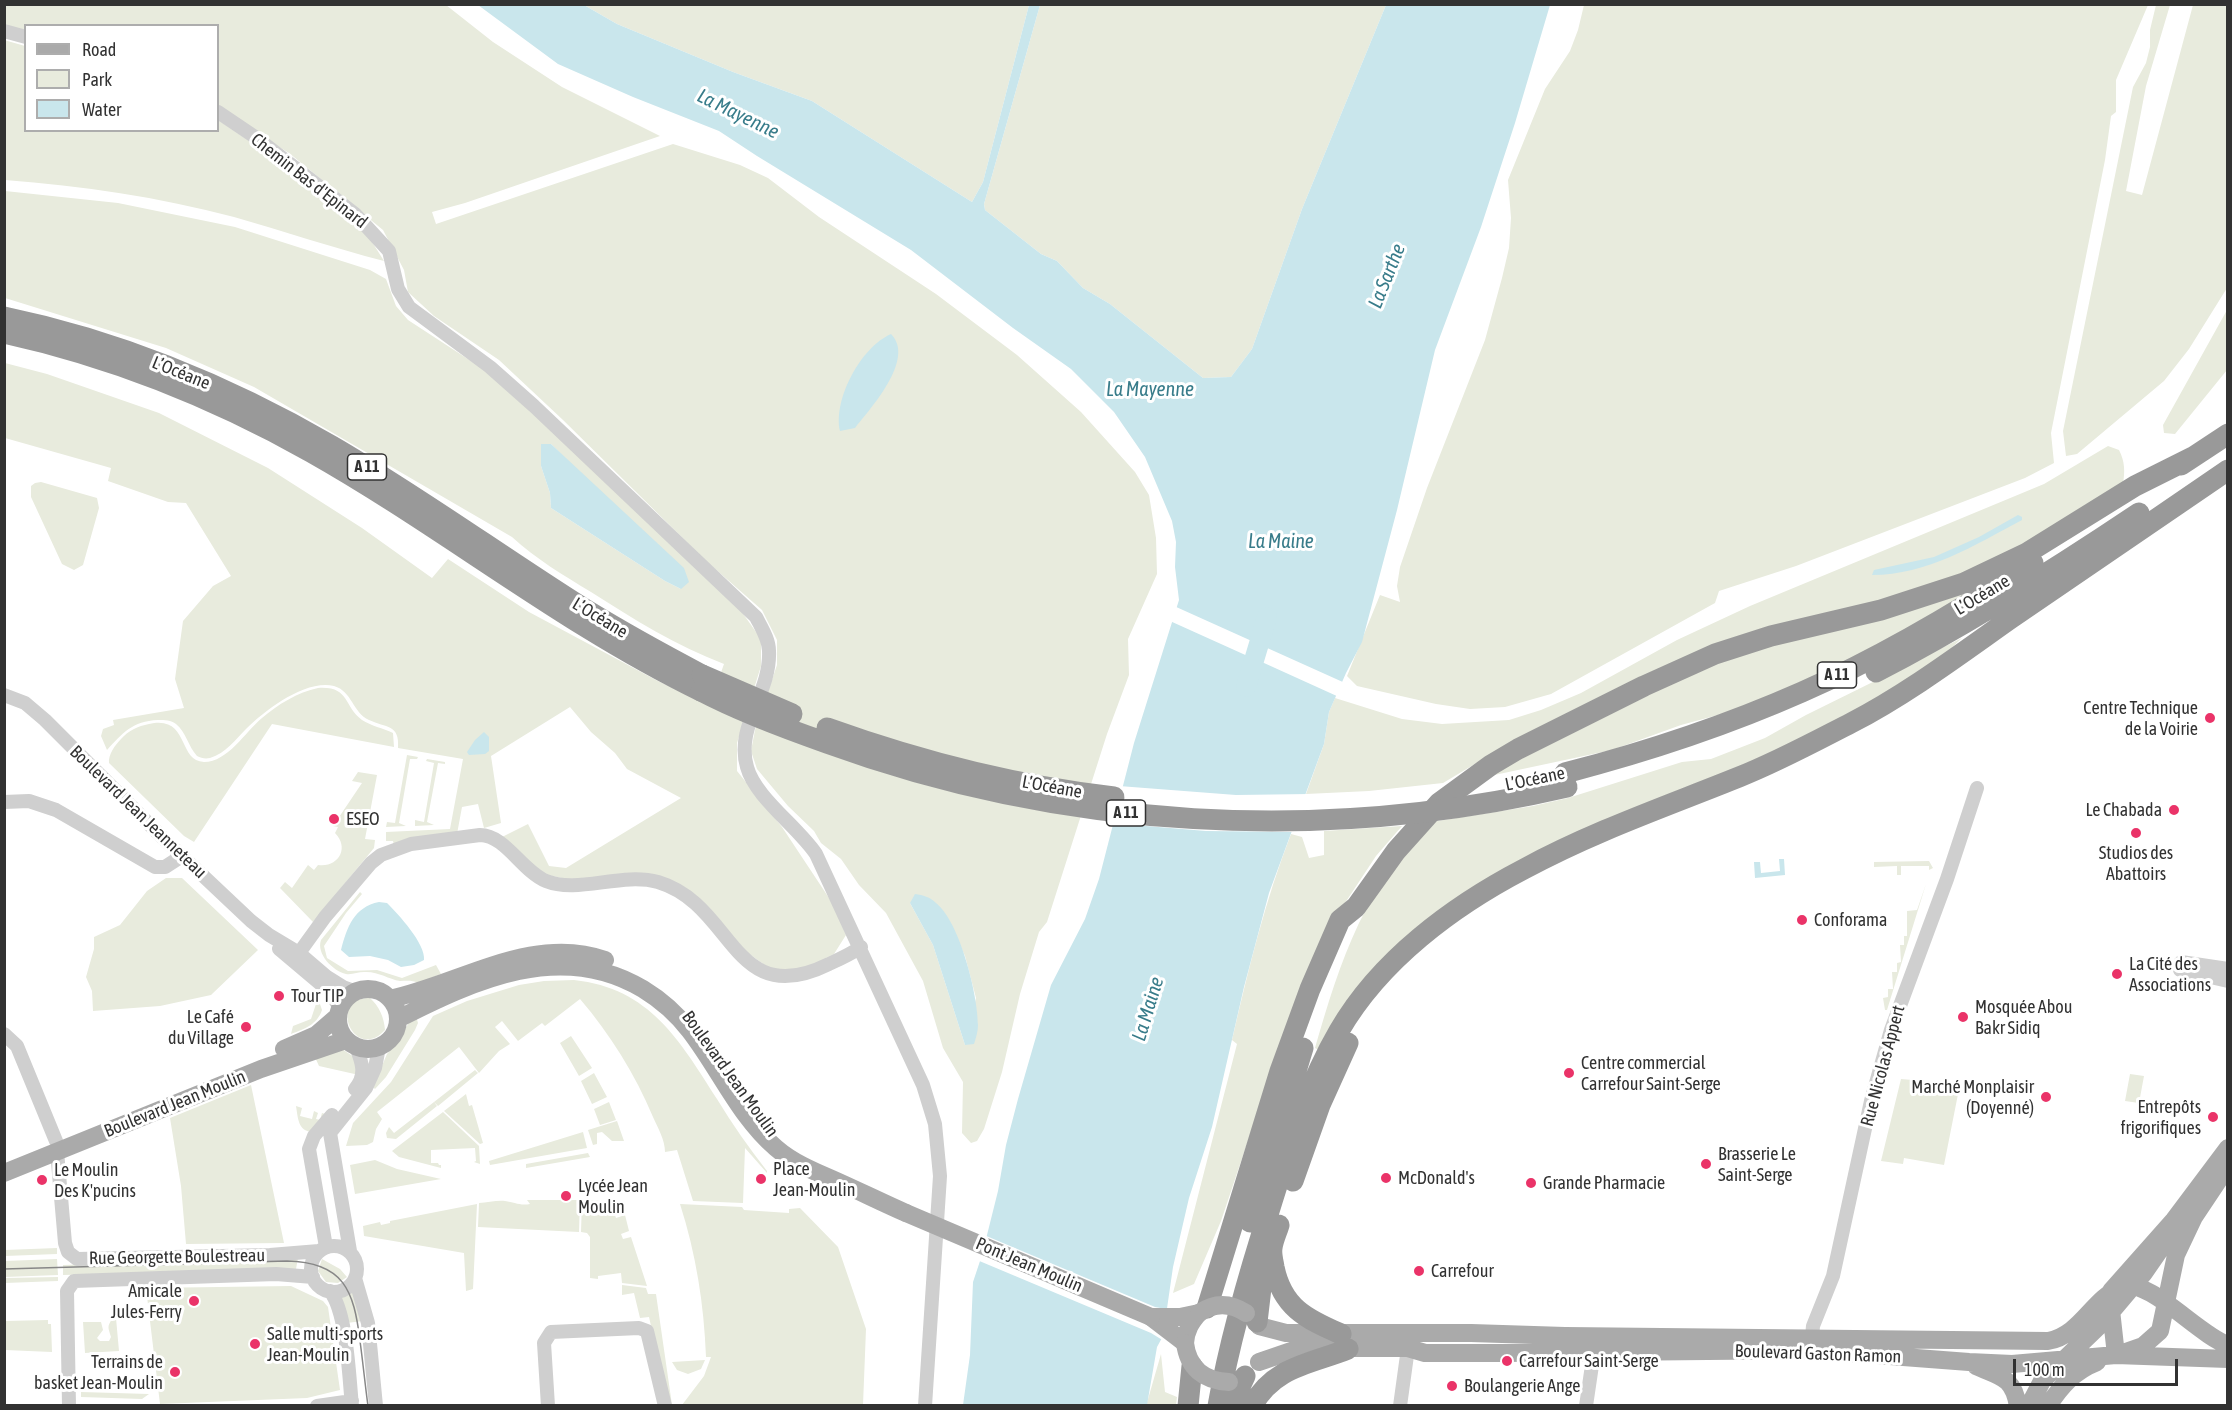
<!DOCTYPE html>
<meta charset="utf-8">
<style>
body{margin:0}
#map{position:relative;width:2232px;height:1410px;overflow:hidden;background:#fff;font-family:"Asap Condensed",sans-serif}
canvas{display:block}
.frame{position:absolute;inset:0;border:6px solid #323232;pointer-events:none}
.legend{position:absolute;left:24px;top:24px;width:195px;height:108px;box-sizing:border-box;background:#fff;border:2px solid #adadad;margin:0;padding:8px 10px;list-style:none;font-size:18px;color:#323232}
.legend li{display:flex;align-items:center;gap:12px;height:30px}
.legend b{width:30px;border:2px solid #adadad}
.scale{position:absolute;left:2013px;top:1359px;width:165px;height:27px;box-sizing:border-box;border:3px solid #323232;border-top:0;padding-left:8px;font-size:18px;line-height:21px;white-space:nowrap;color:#323232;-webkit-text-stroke:4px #fff;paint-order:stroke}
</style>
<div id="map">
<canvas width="2232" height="1410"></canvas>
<div class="frame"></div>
<ul class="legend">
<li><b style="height:8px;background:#aaa"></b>Road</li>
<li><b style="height:16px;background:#e8ebdd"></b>Park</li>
<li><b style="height:16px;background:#c9e6ec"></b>Water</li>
</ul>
<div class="scale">100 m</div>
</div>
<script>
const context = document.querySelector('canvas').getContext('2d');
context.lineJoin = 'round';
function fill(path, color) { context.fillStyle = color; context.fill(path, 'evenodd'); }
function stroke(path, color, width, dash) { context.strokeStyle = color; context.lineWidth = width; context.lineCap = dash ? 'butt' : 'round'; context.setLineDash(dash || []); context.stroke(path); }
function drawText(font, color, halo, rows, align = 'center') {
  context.font = font + ' "Asap Condensed",sans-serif'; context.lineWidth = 6; context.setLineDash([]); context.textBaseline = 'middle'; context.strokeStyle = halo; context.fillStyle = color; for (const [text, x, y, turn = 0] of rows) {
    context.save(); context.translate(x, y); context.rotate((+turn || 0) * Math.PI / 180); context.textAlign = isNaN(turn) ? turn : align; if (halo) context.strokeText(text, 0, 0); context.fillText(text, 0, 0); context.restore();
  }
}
const green = new Path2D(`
 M4 5H446L493 42 562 87 660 136 465 203 432 212 436 224 673 144 740 165 768 178 819 217 936 294 1017 355 1081 412 1135 472 1149 495 1156 538 1157 574 1128 639 1129 675 1107 734 1047 922 1039 932 1020 994 1002 1072 984 1129 977 1141 971 1143 962 1133 963 1082 943 1048 923 981 886 913 859 885 841 859 821 843 814 831 788 806 757 769 751 751 755 730 777 665V640L762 610 705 560 563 420 499 360 434 316 408 292 404 270 383 230 289 153 218 110V26H26L25 33 5 27ZM910 903 951 925 965 956 976 998 965 1045 933 945Z
 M584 5H1029L983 182 972 202 812 101 733 72 617 24Z
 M1040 5H1386L1302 209 1252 349 1231 377 1203 378 1110 304 1083 288 1057 261 1041 254 985 210 984 204Z
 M1584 5H2148L2116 80V112L2111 116 2105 160 2051 433 2054 463 2025 478 1796 566 1719 591 1715 603 1551 694 1505 707 1470 709 1436 704 1357 686 1347 676 1380 595 1400 602 1397 586 1400 567 1427 488 1485 340 1502 278 1509 248 1511 218 1508 180 1545 89 1570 51 1578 30Z
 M2156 5H2170L2146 86 2126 191 2142 195 2193 5H2227V288L2189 349 2164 381 2077 454 2066 456 2063 431 2133 87 2146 63 2150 47V30Z
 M4 40 25 46 26 130H218V120L264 151 364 229 384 261C333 248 284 231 234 217 159 197 82 186 5 180Z
 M5 191 118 203 235 227 370 270 386 279 396 306 408 320 497 378 739 608 761 639V666L737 743V771L782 827 833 904 846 935 834 954 803 970 779 972 766 966 748 953 662 879H567L543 874 502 837 528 824 549 866 566 868 681 798 627 769 615 753 591 732 570 707 491 756 501 823 484 828 478 804 462 807 457 834 394 846 393 841H386V832L450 829 463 759 398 748C400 724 386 728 369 720 353 713 352 691 334 686 306 679 265 710 246 729 235 740 226 753 210 758 205 759 201 758 197 756 188 746 186 732 176 724 171 720 165 720 158 720 132 721 123 733 107 750L101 736 103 729 114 725 113 720 184 708 175 679 183 621 213 586 231 576 186 503 168 502 108 481 111 468 5 438V363L47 374 159 413 268 468 362 528 432 578 448 559 529 612 656 680 709 706 724 664C677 646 633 619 591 592 563 575 536 559 512 537L254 387 166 348 5 298ZM551 444 570 463 681 589 665 581 551 508 550 493 541 466Z
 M2227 310V370L2175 434 2164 433 2163 425Z
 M2108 446 2119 450C2125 462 2125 471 2123 484L2041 535 1956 577 1651 672 1517 739 1443 783 1369 791 1306 794 1324 744 1329 712 1335 698 1402 719 1442 724 1509 720 1541 710 1581 693 1677 640 1750 606 2044 484Z
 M41 482 97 498 99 508 83 565 74 570 62 564 31 497V486L35 483Z
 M1984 583 1932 616 1839 666 1744 708 1681 725 1612 750 1485 777 1651 691 1750 650Z
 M1962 638 1942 657 1911 678 1830 725 1449 904 1319 1050 1315 1048C1327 1006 1340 963 1359 923 1377 886 1405 854 1431 822L1533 806 1568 798 1682 762 1711 759 1765 738 1806 715Z
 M318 688C350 686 343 706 362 720 371 726 383 728 393 733L394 747 272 724 194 842 184 836 109 763C108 755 115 745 121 739 128 731 138 726 149 724 190 715 177 761 204 762 228 762 245 732 262 718 277 705 298 692 318 688Z
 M407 755 418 757 417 759H410L399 823 406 826 386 827 387 822 395 823Z
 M427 759 445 762V764L438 763 427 822 434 825 415 826V820L424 822 434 763 426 761Z
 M358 772 377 775 365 839 375 840 374 848 313 922 280 888 285 882 292 888 308 865 314 870 318 865C338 868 350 848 335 833L338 827 333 826 362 783 352 781Z
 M1402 826 1376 856 1345 903 1273 1066 1221 1221 1194 1284 1173 1293 1237 1044 1232 1040C1248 970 1265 901 1291 834L1302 837 1309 858 1324 855V831Z
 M1929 861 1933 868 1929 870V866H1901V875H1897V866L1874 867V862Z
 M166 878H182L258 950 211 995 160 1006 93 1011 92 991 86 977 94 949V937L120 925 147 891Z
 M1926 884 1887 1010H1885L1883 998 1888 997V989H1893L1892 972H1897V963L1901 962 1900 945H1904V936H1907V911L1917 910Z
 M360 892 362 894 346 913 324 946 327 958 348 971 377 970 402 978 436 965 441 974 418 983C412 980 407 981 400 981 388 979 378 971 364 972 358 972 352 975 346 974 333 971 316 954 321 940Z
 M574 980C650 988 680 1041 717 1099 732 1124 749 1148 767 1171V1173L745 1148 743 1203 693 1201 677 1150 665 1152C665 1140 658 1128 653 1117 635 1074 610 1034 580 999L545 1026 542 1023 518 1041 502 1021 495 1027 510 1044 499 1051 479 1073 459 1047 377 1112 382 1119 376 1129 373 1142 367 1145 346 1146 353 1123 391 1082 433 1016 467 1001 519 985 544 981Z
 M318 998 322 1010C317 1025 304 1029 291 1034L293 1026 311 1019Z
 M370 998C379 1006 384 1017 385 1030 355 1063 326 998 370 998Z
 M416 1016 418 1023 415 1030 386 1077 375 1089 373 1087 387 1054 399 1040 408 1024Z
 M571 1036 592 1068 579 1076 560 1043Z
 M342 1049 354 1057 359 1075 319 1066 314 1055Z
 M475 1070 478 1073 438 1106 434 1102Z
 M594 1073 607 1097 592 1104 581 1081Z
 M2130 1074 2144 1076 2139 1103 2125 1101Z
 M1901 1079 1960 1084 1944 1165 1904 1158 1903 1164 1881 1161Z
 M251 1085 284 1243 186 1244 181 1186 170 1118Z
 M466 1094 469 1106 472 1105 483 1143 480 1144 444 1111Z
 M434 1102 437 1106 396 1139 387 1138 386 1133 389 1127 394 1133Z
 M609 1102 616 1120 600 1125 594 1109Z
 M296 1106 302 1108 300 1116 312 1119 314 1111 318 1113 316 1119 320 1120 322 1113 325 1114 312 1132C298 1131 298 1118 296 1106Z
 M443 1112 479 1146 480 1164 474 1162 476 1161 475 1148 431 1150V1163H438L439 1165H441V1168L399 1157 392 1151Z
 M617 1121 624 1141H612L602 1132 597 1133V1144L593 1145 588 1130Z
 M583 1132 587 1148 490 1165 489 1161Z
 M588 1153 590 1157 526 1168V1164Z
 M375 1160 397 1169 441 1179 355 1194 350 1165Z
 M527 1200H580L579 1232 478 1227 479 1203C487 1203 497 1200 505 1201 514 1202 520 1206 530 1204Z
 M582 1200 610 1201 616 1218 625 1215 629 1231 621 1234 623 1239 631 1237 647 1286 622 1283 621 1273 598 1276V1279L590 1278V1237L587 1233 581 1232Z
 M477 1204 473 1289 466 1291 464 1253 364 1236 363 1226 380 1222 381 1225 390 1223V1221Z
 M680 1204 742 1207 744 1210 789 1213V1209L800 1208 838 1247 866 1329 863 1405H682L704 1376 711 1357H706C704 1304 696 1254 680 1204Z
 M57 1248V1254L5 1256V1250Z
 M298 1258 296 1269 63 1275V1265Z
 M57 1259 58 1275 5 1277V1261Z
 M322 1259 340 1269 347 1277 338 1283 326 1282 318 1271Z
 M58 1277V1281L5 1283V1278Z
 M622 1285 646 1288 648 1294H656L672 1405H669L649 1317 640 1318 634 1293 622 1295Z
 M291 1286 323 1301 328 1307 340 1390 307 1398 160 1404 146 1288Z
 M353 1290 364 1321 346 1323 340 1297Z
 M116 1318 119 1351 85 1353 83 1322H101L103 1330 97 1338 100 1341H109L111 1337C108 1327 107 1327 112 1319Z
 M48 1320V1324H51L52 1352 5 1350V1321Z
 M1161 1354 1165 1392 1177 1397 1176 1405 1146 1406Z
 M705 1360 701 1369 688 1374 677 1370 672 1362Z
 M81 1392 149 1394 142 1399 81 1397Z`);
const water = new Path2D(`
 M478 5H584L617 24 733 72 812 101 972 202 983 182 1029 5H1040L984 204 985 210 1041 254 1057 261 1083 288 1110 304 1203 378 1231 377 1252 349 1302 209 1386 5H1550L1515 123 1481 227 1435 350 1397 510 1362 642 1346 673 1329 712 1324 744 1269 893 1244 987 1212 1127 1189 1198 1173 1267 1163 1336 1157 1347 1147 1405H963L970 1355 973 1282 982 1255 998 1191 1006 1145 1018 1099 1051 985 1085 919 1099 879 1134 743 1179 600 1175 567 1176 542 1172 521 1145 457 1114 412 1071 369 1013 328 911 250 757 156 719 131 633 97 558 64Z
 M891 334C916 359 870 409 855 428L840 431C833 399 861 347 891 334Z
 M541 444H551L684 568 689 582 681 589 665 581 551 508 550 493 541 466Z
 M2018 515 2022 517V520C1975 545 1927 575 1872 575L1874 570 1934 557 1979 537Z
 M484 732 489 737V751L485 754 469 755 467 752 475 740Z
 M1779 859H1784L1785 875 1755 878 1754 862H1760L1761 873 1780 871Z
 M915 894C923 895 930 897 936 903 960 922 978 995 978 1025 978 1031 976 1038 974 1044L965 1045 933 945 910 903Z
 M379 902 387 903C398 914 426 944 424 960L414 965 401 967 388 960 370 956 349 957 341 950C347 927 354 907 379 902Z`);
const pier = new Path2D(`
 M1174 606 1345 683 1339 697 1253 658 1257 645 1252 658 1170 621Z
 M1119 786 1236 795 1310 794 1295 832 1206 831 1110 823Z
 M984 1235 1155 1307 1166 1309 1164 1341 1151 1333 977 1260Z`);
const river = new Path2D(`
 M1246 687 1267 617`);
const minor = new Path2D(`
 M4 31 26 37
 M218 112 258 139 355 214 389 251 398 289 409 307 490 367 534 406 756 617C761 627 769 639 769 651 771 693 735 726 747 767 755 797 798 827 816 854L923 1085 935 1124 940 1176 925 1406
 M4 695 25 703 45 720 163 838 251 921 269 935 299 953 327 977 343 987 357 992
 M4 802 29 801 56 810 155 867H165L182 856
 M279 949 330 992 340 1008
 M299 953 325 917 371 863 381 855 411 844 480 835C505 835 522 871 546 881 578 894 621 872 658 882 735 905 732 1012 829 964 840 959 851 954 861 947
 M2228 969 2181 962 2180 970 2228 981
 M4 1034 17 1046 56 1141
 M355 1089C367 1075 362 1062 356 1047
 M57 1151 65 1243 68 1252 77 1259 270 1255 319 1251
 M311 1269a23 23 0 1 1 46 0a23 23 0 1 1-46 0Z
 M326 1247 309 1149 314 1136 332 1115
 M350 1251 330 1133 366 1088 375 1068 379 1047
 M355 1278 368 1323 376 1406
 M330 1291C347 1312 349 1377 352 1406
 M1811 1348 1813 1326 1833 1276 1871 1101 1891 1030 1947 879 1977 788
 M69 1406 67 1291 74 1281 276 1274 313 1277
 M317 1406 352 1401
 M548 1406 544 1343 551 1332 639 1328 647 1331 665 1406
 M1400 1406 1408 1348
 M1586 1406 1595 1345`);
const major = new Path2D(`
 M338 1019a30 30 0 1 1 60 0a30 30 0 1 1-60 0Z
 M390 999C460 984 533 934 605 960
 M398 1019C475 980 561 940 643 989 661 1000 677 1014 690 1031 720 1070 739 1116 776 1148 792 1162 813 1171 832 1179 857 1190 881 1202 906 1213
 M284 1049 316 1035 338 1016
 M4 1173 261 1069 346 1040
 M2111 1291 2174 1220 2228 1148
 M2111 1310 2116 1355
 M1151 1317 1185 1343C1186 1330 1191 1322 1199 1313
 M1151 1317H1180L1199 1313
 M1259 1326 1286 1333H1471L1565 1336 2048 1341C2081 1335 2092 1299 2121 1287 2148 1276 2199 1336 2228 1345
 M2123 1353 2143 1346 2160 1331 2176 1255 2194 1217 2228 1166
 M1259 1362 1294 1350 1309 1348H1408L1425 1353H1501L1811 1350 1969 1362 2012 1364 2116 1355 2228 1359
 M1976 1366C2000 1377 2013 1376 2018 1406
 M2029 1406 2042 1381 2101 1324 2144 1273 2162 1247 2174 1220
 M2048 1406C2061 1386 2074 1371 2097 1362`);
const highway = new Path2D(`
 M4 317C120 341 230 387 332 446 418 496 499 555 583 608 622 632 662 654 702 675
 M4 333C113 357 215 398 311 452 444 527 563 624 701 691
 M2181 465 2228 434
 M1876 672C1967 625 2054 570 2139 513
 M1565 773C1646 752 1725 726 1802 692 1882 657 1959 611 2033 563
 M1293 1181 1320 1105 1348 1043
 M1250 1222 1303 1048
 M1279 1225C1277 1232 1273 1240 1272 1248 1271 1254 1273 1261 1274 1267 1282 1307 1306 1319 1341 1334
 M1207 1308 1280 1071 1310 989 1340 920 1356 907 1396 851 1439 803 1491 765 1518 749 1644 686 1715 654 1771 636 1881 610 1964 583 2027 553 2135 486 2193 457
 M1257 1322 1261 1288 1270 1255
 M1188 1406 1192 1366
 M1218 1406C1230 1338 1249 1273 1270 1208 1289 1147 1307 1086 1339 1031 1380 960 1453 906 1524 869 1592 832 1667 806 1739 777 1777 762 1814 742 1851 723 1907 694 1959 655 2010 619 2082 569 2155 520 2228 470
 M1231 1406 1245 1376
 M1252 1406C1274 1366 1311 1364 1348 1349`);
const tram = new Path2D(`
 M4 1269 287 1261C344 1262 354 1291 360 1341 363 1363 365 1384 368 1406`);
const majorBridge = new Path2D(`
 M906 1213 1151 1317
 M1199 1313C1215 1302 1231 1303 1246 1313
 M1185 1343C1188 1368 1204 1381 1229 1382`);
const highwayBridge = new Path2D(`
 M702 675 792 714
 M701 691C741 712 784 728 827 743 1063 829 1322 844 1567 787
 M827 728C919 761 1016 786 1114 797`);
const markers = [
 [2210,718,6,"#ea3368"],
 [2174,810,6,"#ea3368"],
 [334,819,6,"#ea3368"],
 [2136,833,6,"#ea3368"],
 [1802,920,6,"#ea3368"],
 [2117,974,6,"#ea3368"],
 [279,996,6,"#ea3368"],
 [1963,1017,6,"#ea3368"],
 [246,1027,6,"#ea3368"],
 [1569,1073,6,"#ea3368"],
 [2046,1097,6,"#ea3368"],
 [2213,1117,6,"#ea3368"],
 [1706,1164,6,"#ea3368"],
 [1386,1178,6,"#ea3368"],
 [761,1179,6,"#ea3368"],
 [42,1180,6,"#ea3368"],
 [1531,1183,6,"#ea3368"],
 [566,1196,6,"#ea3368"],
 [1419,1271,6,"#ea3368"],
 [194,1301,6,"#ea3368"],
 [255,1344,6,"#ea3368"],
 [1507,1361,6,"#ea3368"],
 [175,1372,6,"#ea3368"],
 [1452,1386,6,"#ea3368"]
];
const shields = [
 [367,467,39],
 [1837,675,39],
 [1126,813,39]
];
const shieldNames = [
 ["A 11",367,467],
 ["A 11",1837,675],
 ["A 11",1126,813]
];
const streetNames = [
 ["Chemin Bas d'Epinard",309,181,38],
 ["L’Océane",181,373,22],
 ["L’Océane",1982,595,-31],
 ["L’Océane",600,618,31],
 ["L’Océane",1535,779,-12],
 ["L’Océane",1052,787,10],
 ["Boulevard Jean Jeanneteau",138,812,44],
 ["Rue Nicolas Appert",1883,1066,-75],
 ["Boulevard Jean Moulin",730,1074,54],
 ["Boulevard Jean Moulin",175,1104,-22],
 ["Rue Georgette Boulestreau",177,1257,-1],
 ["Pont Jean Moulin",1029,1265,23],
 ["Boulevard Gaston Ramon",1818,1354,2]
];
const poiNames = [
 ["Centre Technique",2198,708,"right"],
 ["de la Voirie",2198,729,"right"],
 ["Le Chabada",2162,810,"right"],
 ["ESEO",346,819],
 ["Studios des",2136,853,"center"],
 ["Abattoirs",2136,874,"center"],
 ["Conforama",1814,920],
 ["La Cité des",2129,964],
 ["Associations",2129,985],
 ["Tour TIP",291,996],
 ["Mosquée Abou",1975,1007],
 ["Bakr Sidiq",1975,1028],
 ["Le Café",234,1017,"right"],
 ["du Village",234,1038,"right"],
 ["Centre commercial",1581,1063],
 ["Carrefour Saint-Serge",1581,1084],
 ["Marché Monplaisir",2034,1087,"right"],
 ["(Doyenné)",2034,1108,"right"],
 ["Entrepôts",2201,1107,"right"],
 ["frigorifiques",2201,1128,"right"],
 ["Brasserie Le",1718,1154],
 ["Saint-Serge",1718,1175],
 ["Place",773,1169],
 ["Jean-Moulin",773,1190],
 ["Le Moulin",54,1170],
 ["Des K'pucins",54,1191],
 ["McDonald's",1398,1178],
 ["Grande Pharmacie",1543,1183],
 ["Lycée Jean",578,1186],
 ["Moulin",578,1207],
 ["Carrefour",1431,1271],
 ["Amicale",182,1291,"right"],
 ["Jules-Ferry",182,1312,"right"],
 ["Salle multi-sports",267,1334],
 ["Jean-Moulin",267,1355],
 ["Carrefour Saint-Serge",1519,1361],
 ["Terrains de",163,1362,"right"],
 ["basket Jean-Moulin",163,1383,"right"],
 ["Boulangerie Ange",1464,1386]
];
const waterNames = [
 ["La Mayenne",738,114,26],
 ["La Sarthe",1387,276,-68],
 ["La Mayenne",1150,390],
 ["La Maine",1281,542],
 ["La Maine",1148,1009,-73]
];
fill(green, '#e8ebdd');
fill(water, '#c9e6ec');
fill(pier, '#fff');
stroke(river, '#c9e6ec', 20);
stroke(minor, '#cfcfcf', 14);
stroke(major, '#aaa', 18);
stroke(highway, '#999', 21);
stroke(tram, '#878787', 1.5);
stroke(majorBridge, '#aaa', 18);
stroke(highwayBridge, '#999', 21);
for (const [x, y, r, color] of markers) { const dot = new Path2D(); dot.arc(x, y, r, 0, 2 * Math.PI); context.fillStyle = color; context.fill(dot); stroke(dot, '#fff', 2); }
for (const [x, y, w] of shields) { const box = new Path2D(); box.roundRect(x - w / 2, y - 13, w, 26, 4.5); context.fillStyle = '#fff'; context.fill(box); stroke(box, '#323232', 1.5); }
drawText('bold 16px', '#323232', null, shieldNames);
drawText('18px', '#323232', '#fff', streetNames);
drawText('18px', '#323232', '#fff', poiNames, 'left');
drawText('italic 20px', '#387c8a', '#fff', waterNames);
</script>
